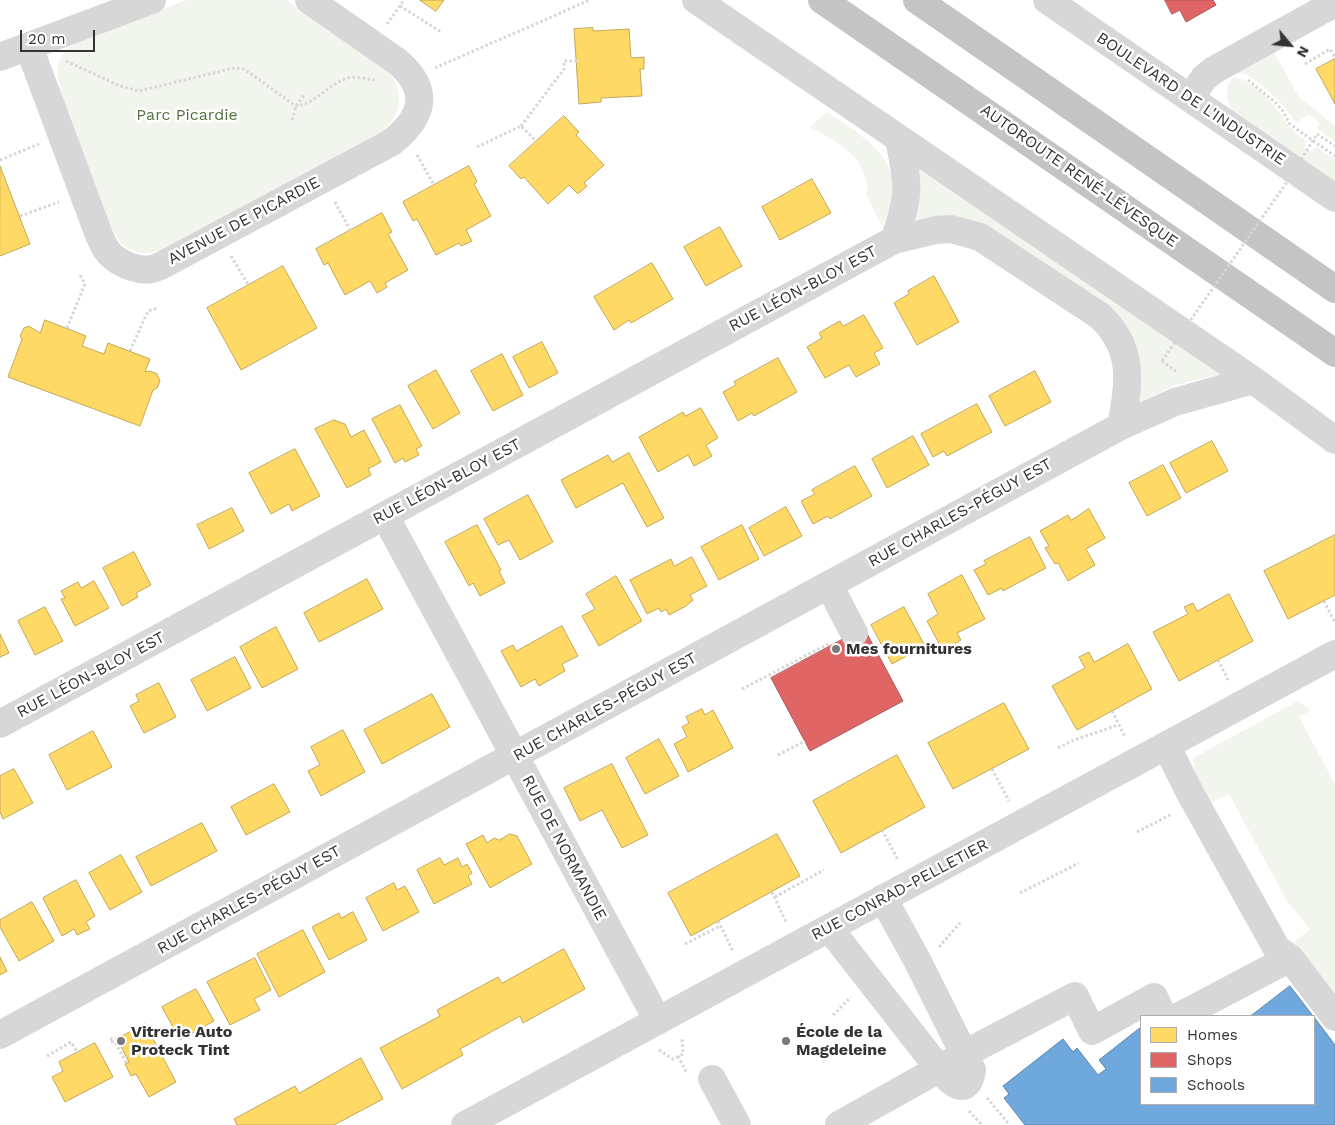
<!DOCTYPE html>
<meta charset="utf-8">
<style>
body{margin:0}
#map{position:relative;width:1335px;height:1125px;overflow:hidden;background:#fff;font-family:"Work Sans",sans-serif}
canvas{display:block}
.legend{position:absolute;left:1140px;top:1015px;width:175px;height:90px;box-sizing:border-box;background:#fff;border:1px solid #adadad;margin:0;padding:6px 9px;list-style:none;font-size:15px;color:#333}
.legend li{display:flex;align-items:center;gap:10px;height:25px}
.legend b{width:25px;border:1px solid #adadad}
.north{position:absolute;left:1265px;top:20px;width:50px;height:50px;-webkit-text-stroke:4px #fff;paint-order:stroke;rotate:118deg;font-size:14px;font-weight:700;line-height:20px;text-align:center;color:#333}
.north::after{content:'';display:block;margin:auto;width:18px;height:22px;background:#333;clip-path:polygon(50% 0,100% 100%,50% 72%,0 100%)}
.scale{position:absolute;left:20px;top:30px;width:75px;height:22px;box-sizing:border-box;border:2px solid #333;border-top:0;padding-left:6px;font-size:15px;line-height:18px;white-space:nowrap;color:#333;-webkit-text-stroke:4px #fff;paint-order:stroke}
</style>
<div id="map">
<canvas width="1335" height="1125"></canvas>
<ul class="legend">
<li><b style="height:14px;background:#ffd966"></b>Homes</li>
<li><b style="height:14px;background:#e06666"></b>Shops</li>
<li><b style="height:14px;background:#6fa8dc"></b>Schools</li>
</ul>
<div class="north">N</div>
<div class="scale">20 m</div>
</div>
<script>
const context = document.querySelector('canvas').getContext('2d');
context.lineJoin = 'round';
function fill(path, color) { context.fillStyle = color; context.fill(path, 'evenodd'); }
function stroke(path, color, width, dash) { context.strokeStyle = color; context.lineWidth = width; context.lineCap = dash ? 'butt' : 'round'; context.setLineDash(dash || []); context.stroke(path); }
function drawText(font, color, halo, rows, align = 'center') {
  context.font = font + ' "Work Sans",sans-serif'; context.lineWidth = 5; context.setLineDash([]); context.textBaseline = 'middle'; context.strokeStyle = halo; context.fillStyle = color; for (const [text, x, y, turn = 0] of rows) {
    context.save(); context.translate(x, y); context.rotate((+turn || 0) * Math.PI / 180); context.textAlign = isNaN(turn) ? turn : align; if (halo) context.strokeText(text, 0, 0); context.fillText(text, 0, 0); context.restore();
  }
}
const green = new Path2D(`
 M187 0H286L390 73C404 94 402 111 384 130L164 249C149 254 138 255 124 246 108 235 71 122 62 97 55 69 54 57 79 40Z
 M1274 52 1299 97 1335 126V142L1317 128 1319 124 1315 117 1308 115 1296 123 1282 104 1261 85 1246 74 1236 73Z
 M1233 77C1249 80 1265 94 1275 107 1281 114 1285 122 1292 129 1296 134 1302 138 1307 142L1304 147 1311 152 1316 147 1335 159V181L1234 113C1226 101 1224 90 1233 77Z
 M827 112C870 140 916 169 882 226L866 194C869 188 868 185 866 179 858 151 834 141 810 127Z
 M916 168 1223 374 1176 385 1134 405 1137 351 936 217 917 220 915 216Z
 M1298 701 1311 710 1299 717 1335 784V995L1294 942 1310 929 1287 901 1229 794 1210 803 1196 777 1193 758Z`);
const homes = new Path2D(`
 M420 0H444L436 11Z
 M593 28V31L629 29 631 58 644 57V69H640L642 96 601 98V102L579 104 574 29Z
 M1335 59V104L1316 69Z
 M564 116 579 132 576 135 604 165 584 183 587 186 578 194 569 185 548 204 524 177 521 179 509 166Z
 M0 166 30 244 0 256Z
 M469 166 477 182 474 184 491 216 466 230 472 241 461 246 459 243 436 255 417 219 413 221 403 202Z
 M812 179 831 213 780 240 762 207Z
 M382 213 392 232 388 234 408 270 385 283 387 287 377 293 370 281 345 295 328 263 324 265 316 249Z
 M720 227 742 266 706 286 684 247Z
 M652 263 673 299 631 323 629 320 614 330 594 297Z
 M283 266 317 328 241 370 207 308Z
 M934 276 959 322 917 345 894 303 909 294 908 291Z
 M864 315 883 348 874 353 880 364 856 377 849 365 825 378 807 347 822 338 819 333 829 327 840 321 843 326Z
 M45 320 86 336 82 346 104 354 108 343 150 359 145 372 150 371 157 374 160 381 157 388 153 390 140 426 8 377 22 339 20 336 24 328 29 326 40 333Z
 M542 342 558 373 529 388 513 357Z
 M502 354 523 395 493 411 471 371Z
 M778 358 797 392 754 416 752 413 738 421 723 392 736 385 734 382Z
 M436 370 460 413 433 429 408 386Z
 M1035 371 1051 402 1005 426 989 396Z
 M977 404 992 432 947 456 944 451 933 457 921 434Z
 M400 405 422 446 416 449 419 455 405 462 403 458 395 463 372 419Z
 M701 408 718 438 706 445 712 456 694 466 688 455 658 472 639 437 683 412 685 416Z
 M334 420 345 424 351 437 364 430 381 462 368 469 371 475 347 488 315 429Z
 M913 436 929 465 887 488 872 459Z
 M1212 441 1228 471 1186 493 1170 463Z
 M295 449 320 496 292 511 289 504 271 514 249 473Z
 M629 453 664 518 647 527 623 483 576 508 561 480 608 455 612 462Z
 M1163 465 1181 498 1147 516 1129 483Z
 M855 466 872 496 830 519 828 516 813 524 801 501 815 494 812 490Z
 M528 495 553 542 520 560 509 540 498 545 484 519Z
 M786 507 802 536 764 556 749 528Z
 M232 508 244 531 209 549 197 525Z
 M1089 509 1105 538 1086 549 1095 565 1068 581 1058 563 1055 564 1045 548 1049 546 1040 531 1068 515 1071 520Z
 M477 525 501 570 499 571 505 583 480 596 473 583 469 586 445 542Z
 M742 525 759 559 719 580 701 547Z
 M1335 535V595L1288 619 1264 571Z
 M1030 537 1046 568 1003 591 1002 588 988 595 974 570 986 564 984 561Z
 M134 552 151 585 136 593 138 597 122 606 103 568Z
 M692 557 707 586 690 595 693 600 686 606 669 615 666 609 661 612 659 608 647 614 630 580 671 559 674 566Z
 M962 575 985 619 957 633 961 640 943 651 927 621 938 614 928 594Z
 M616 576 642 621 599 646 582 616 595 609 586 594Z
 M367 579 383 609 319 642 304 613Z
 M94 581 109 608 75 626 61 599 65 598 61 591 78 582 81 588Z
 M1229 594 1253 641 1179 681 1153 632 1188 614 1184 607 1193 603 1197 611Z
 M45 607 63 641 35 655 18 621Z
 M904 607 925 646 892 664 871 625Z
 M562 626 578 656 562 664 565 671 539 686 535 679 521 687 501 651 513 645 516 651Z
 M276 627 298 669 262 688 240 647Z
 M0 634 9 653 0 657Z
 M1128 644 1152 689 1077 730 1052 686 1085 668 1079 657 1089 652 1094 662Z
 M235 657 251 688 207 711 191 680Z
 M159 683 176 717 144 733 130 706 139 701 136 695Z
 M432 694 450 727 382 764 364 730Z
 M1004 703 1029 749 953 789 928 743Z
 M702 709 705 715 713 710 733 748 688 772 674 744 687 737 682 727 689 723 686 717Z
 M343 730 365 772 321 796 308 771 320 765 311 747Z
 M93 731 112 767 67 790 49 755Z
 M659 739 679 776 645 794 626 758Z
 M897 755 925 807 841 853 813 801Z
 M612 764 648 835 622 848 602 810 580 821 564 788Z
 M14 769 33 803 3 819 0 812V776Z
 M274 784 290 812 246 835 231 807Z
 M202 823 217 851 151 886 136 857Z
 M510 834 517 836 532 864 490 888 466 844 483 835 487 843 494 838 499 840Z
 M777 834 800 876 691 936 668 893Z
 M121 855 142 892 110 910 89 873Z
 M440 858 444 865 458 858 462 867 467 864 472 873 468 876 472 884 434 904 417 870Z
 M76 880 95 916 86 922 90 929 77 935 74 929 62 936 43 898Z
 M394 883 397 890 405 886 419 912 383 931 366 898Z
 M32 902 54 941 19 961 0 927V920Z
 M353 912 367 940 329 960 312 927 339 913 341 918Z
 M303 930 325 972 279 997 257 954Z
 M564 949 585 989 523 1023 520 1016 460 1049 463 1055 402 1089 380 1048 440 1016 437 1010 498 977 502 983Z
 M0 957 7 971 0 975Z
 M255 958 271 990 254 999 260 1010 230 1025 207 982Z
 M196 989 214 1021 180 1040 162 1007Z
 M145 1024 176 1082 149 1097 136 1074 131 1076 125 1064 129 1062 117 1039Z
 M95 1043 113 1077 65 1102 52 1077 63 1071 59 1062Z
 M361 1058 383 1099 334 1125H237L234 1119 295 1086 299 1093Z`);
const shops = new Path2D(`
 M1165 0H1213L1216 5 1186 22 1180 10 1172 14Z
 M864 628 903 701 810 751 771 678Z`);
const schools = new Path2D(`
 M1290 986 1313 1016H1251Z
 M1314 1017 1335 1045V1125H1025L1004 1098 1009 1094 1003 1086 1063 1039 1073 1052 1077 1048 1098 1075 1106 1069 1099 1060 1141 1027V1104H1314Z`);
const path = new Path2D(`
 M400 6 441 32
 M387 24 404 0
 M66 61 120 86 139 91 234 68 244 69 296 106C316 104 329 83 348 78 356 76 367 79 375 80
 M1305 64 1330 49 1335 57
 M435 68 590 0
 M1248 80 1275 102 1282 110 1290 124 1298 130 1335 156
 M292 120 296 106 305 94
 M521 126 564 69V61H577
 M1317 134 1335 146
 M477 147 521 126 536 141
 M417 155 434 185
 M0 160 39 144
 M335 202 350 230
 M20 216 59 202
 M231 256 249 286
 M67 328 85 284 79 273
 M130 351 148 311 158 308
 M1162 361 1178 373
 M1324 601 1335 623
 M0 658V657
 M1218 660 1229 682
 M742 689 830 643
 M1112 711 1125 737
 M1058 748 1074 740 1118 725
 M778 755 805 741
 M992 769 1009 801
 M882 830 898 860
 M1137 832 1172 814
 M772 892 786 922
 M1020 893 1079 863
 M775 897 824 870
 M718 921 733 951
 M685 944 720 926
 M939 947 960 923
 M833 1015 851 997
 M110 1039H117L124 1036
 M111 1042H115L127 1064
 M659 1050 673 1059 683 1054 682 1038
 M47 1056 71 1042 78 1053
 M678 1056 687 1073
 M987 1098 1008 1123 1007 1125
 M969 1111 982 1125`);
const minor = new Path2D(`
 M696 0 1253 380 1335 440
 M1047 0 1335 198
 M29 47 99 235C101 239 103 245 106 249 114 262 137 272 152 269 159 267 165 264 170 261L392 142C423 117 431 91 398 62L309 0
 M0 57 152 0
 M1190 98 1204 78 1214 70 1335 3
 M894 240C910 197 909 185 899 140
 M385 516 658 1021
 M829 585 854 633
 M0 724 894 240 936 230 951 229 980 237 1100 316C1135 349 1129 383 1121 426
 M1167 747 1190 793 1277 949 1290 958 1335 1017
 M829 928 940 1070C950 1082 968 1099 972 1070L917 960 883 898
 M1180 1016 1290 958
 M0 1035 1121 426 1175 402 1253 380
 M712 1079 737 1125
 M465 1125 1335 654
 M839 1125 983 1044 1075 996 1092 1031 1154 997 1163 1016`);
const highway = new Path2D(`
 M822 0 1335 353
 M917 0 1335 289`);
const pathBridge = new Path2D(`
 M1162 361 1287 182 1317 134`);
const markers = [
 [836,649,5,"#7a7a7a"],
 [121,1041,5,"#7a7a7a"],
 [786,1041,5,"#7a7a7a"]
];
const streetNames = [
 ["BOULEVARD DE L'INDUSTRIE",1191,99,34],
 ["AUTOROUTE RENÉ-LÉVESQUE",1079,176,35],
 ["AVENUE DE PICARDIE",244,221,-28],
 ["RUE LÉON-BLOY EST",803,289,-28],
 ["RUE LÉON-BLOY EST",447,482,-28],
 ["RUE CHARLES-PÉGUY EST",960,513,-29],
 ["RUE LÉON-BLOY EST",91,675,-28],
 ["RUE CHARLES-PÉGUY EST",605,707,-29],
 ["RUE DE NORMANDIE",564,848,62],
 ["RUE CONRAD-PELLETIER",900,890,-28],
 ["RUE CHARLES-PÉGUY EST",249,900,-29]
];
const parkNames = [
 ["Parc Picardie",187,115]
];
const poiNames = [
 ["Mes fournitures",846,649],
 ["Vitrerie Auto",131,1032],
 ["Proteck Tint",131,1050],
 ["École de la",796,1032],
 ["Magdeleine",796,1050]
];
fill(green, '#f1f5ed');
fill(homes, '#ffd966');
stroke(homes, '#c2a757', 1);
fill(shops, '#e06666');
stroke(shops, '#ac5757', 1);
fill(schools, '#6fa8dc');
stroke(schools, '#5d85a9', 1);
stroke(path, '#d6d6d6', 3, [2.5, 2.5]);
stroke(minor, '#d7d7d7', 28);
stroke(highway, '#c4c4c4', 28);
stroke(pathBridge, '#d6d6d6', 3, [2.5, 2.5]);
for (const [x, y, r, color] of markers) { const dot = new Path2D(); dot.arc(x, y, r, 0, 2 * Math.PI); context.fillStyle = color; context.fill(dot); stroke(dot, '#fff', 2); }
drawText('16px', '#333', '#fff', streetNames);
drawText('16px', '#56703f', '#fff', parkNames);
drawText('bold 16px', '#333', '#fff', poiNames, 'left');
</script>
